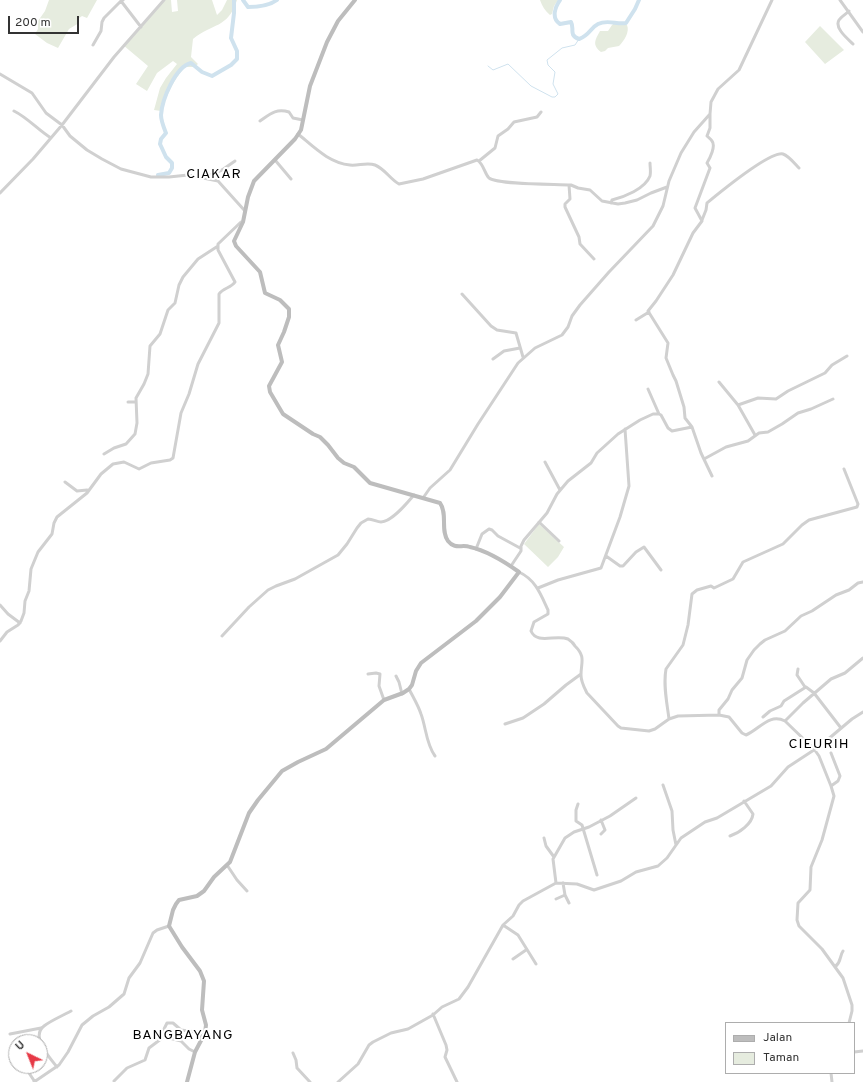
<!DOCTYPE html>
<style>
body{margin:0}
#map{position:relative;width:863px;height:1082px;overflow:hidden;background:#fff;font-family:Overpass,sans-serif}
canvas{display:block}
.legend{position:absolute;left:725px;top:1022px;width:130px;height:52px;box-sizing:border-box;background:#fff;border:1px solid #adadad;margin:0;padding:5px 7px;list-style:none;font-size:12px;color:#333}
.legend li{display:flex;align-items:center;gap:8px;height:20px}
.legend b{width:20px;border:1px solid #adadad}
.north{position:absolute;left:8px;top:1034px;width:40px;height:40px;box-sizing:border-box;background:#fff;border:1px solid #adadad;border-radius:50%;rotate:317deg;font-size:11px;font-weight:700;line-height:16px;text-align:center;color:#333}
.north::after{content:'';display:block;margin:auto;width:14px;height:18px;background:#e63946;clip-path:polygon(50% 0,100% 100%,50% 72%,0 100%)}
.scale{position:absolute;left:8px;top:16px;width:71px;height:18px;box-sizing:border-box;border:2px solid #333;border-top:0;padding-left:5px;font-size:12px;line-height:14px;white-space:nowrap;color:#333;-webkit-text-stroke:3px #fff;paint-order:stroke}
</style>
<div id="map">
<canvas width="863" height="1082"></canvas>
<ul class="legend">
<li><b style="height:5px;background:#bdbdbd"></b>Jalan</li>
<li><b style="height:11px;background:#e6ecdf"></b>Taman</li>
</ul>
<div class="north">U</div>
<div class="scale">200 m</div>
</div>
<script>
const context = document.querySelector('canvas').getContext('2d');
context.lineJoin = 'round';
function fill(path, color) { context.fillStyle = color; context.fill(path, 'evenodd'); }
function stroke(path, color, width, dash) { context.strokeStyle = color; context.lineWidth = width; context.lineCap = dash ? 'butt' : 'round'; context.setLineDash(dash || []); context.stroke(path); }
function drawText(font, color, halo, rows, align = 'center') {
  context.font = font + ' Overpass,sans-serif'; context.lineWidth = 4; context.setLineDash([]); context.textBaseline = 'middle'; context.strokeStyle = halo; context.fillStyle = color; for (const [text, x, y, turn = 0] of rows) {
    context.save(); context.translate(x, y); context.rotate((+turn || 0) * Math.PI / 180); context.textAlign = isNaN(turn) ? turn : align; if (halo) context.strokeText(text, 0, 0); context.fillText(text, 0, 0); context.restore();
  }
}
const green = new Path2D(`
 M49 0H97L87 18 82 16 78 19 79 23 69 29 58 48 47 43 35 34 38 29V21L45 11Z
 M164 0H171L172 12 178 11 177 0H212L217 15 222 10 227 0H237C228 29 212 23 193 39L191 57 198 64 194 67H185C174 79 167 95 161 111L154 110 160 88 166 78 177 64 173 61 157 73 147 91 136 84 148 66 123 45Z
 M540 0H558L554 6 552 14 550 15C545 11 542 6 540 0Z
 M615 23 622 25H627C630 32 624 41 619 46L608 48 605 51 601 52C592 45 595 40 600 31H608L612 25Z
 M820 26 844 50 825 64 805 42Z
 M539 524 564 547 558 557 548 567 524 544Z`);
const stream = new Path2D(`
 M488 66 493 70 508 64 531 86 552 97H555L558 94 553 84 555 72 548 65 547 60 562 48 575 45 579 39`);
const river = new Path2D(`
 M243 0 248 7C257 7 269 6 277 0
 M560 0C555 7 551 18 560 24L571 22C575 29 568 35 579 39 590 35 590 28 598 24 608 19 617 25 626 23L635 9 639 0
 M158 175 169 173 172 168V163L166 157 160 144 161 139 166 133C164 128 161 121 161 115 162 100 175 67 191 63L202 72 212 76 231 65 237 59V51L231 38 234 13V0`);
const street = new Path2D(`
 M123 0 121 1 141 27
 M840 0 863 32
 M849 11C846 14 841 17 839 20 834 28 848 39 853 44
 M93 45 101 31 102 22 104 18 121 1
 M0 74 32 93 46 113 62 125 70 136 87 150 102 159 121 169 151 177H169L188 175 218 181 245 211
 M14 111C28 118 38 130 51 138
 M710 114V128L707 136C709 138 711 139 712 141 716 146 710 158 707 163L710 168 695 208 702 221 693 233 673 275 656 301 648 311 668 343 666 358 673 375 676 381 684 407 685 418 692 427 701 453 712 476
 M260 121C270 114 276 108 289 112L293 118 303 120
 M298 134C314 147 329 163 350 165 358 166 367 162 375 165 385 169 390 179 399 184L423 179 477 160C484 164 484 173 489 178 499 185 556 184 571 185L578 188 590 190 602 201 618 204 625 203 637 200 651 193 667 187
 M275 160 291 179
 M479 161 495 148 498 136 508 129 514 122 537 117 541 112
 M205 177 222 170 235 161
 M569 185 570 199 565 204V207L579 237 580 244 594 259
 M0 193 33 159 62 125 114 57 164 0
 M611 203 612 200C624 197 645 189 650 176 651 172 650 167 650 163
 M702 220 706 210 707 203C718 194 770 151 783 154 789 156 795 164 799 168
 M462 294 491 326 497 330 516 333 523 357
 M636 320 649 312
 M493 359 504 351 520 348
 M719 382 738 405 755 435
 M648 389 659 414
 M128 402H136
 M738 405 758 398 776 399 788 391 825 373 832 365 847 356
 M104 454 114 448 126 444 135 434 137 423 136 398 144 384 148 374 150 346 160 334 168 310 175 303 179 285 183 277 198 259 218 246
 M704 459 726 447 748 441 759 433 768 432 782 424 798 413 811 409 833 399
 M545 462 560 490
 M65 482 77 491 87 490
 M423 498 430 488 450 470 478 424 518 363 535 348 562 335 568 327 572 316 580 305 609 272 653 226 663 206 669 181 681 153 694 132 710 114 711 102 718 89 739 70 772 0
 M539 522 559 541
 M476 549 482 534 489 529 492 530 498 536 520 548
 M606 556 620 566H623L636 552 644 547 661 570
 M511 566 521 551V546L524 540 547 513 557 494 568 481 591 463 597 453 618 434 640 420 653 414H659L661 415 668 428 672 431 692 427
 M519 572C536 580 541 595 548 610V614L534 622 531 631C537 645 556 634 568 639 571 641 574 644 575 646 586 657 581 662 581 675 581 682 584 687 587 693L618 726 621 728 649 731 655 729 669 719 678 716 719 715 729 717 742 733 746 735C760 729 769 713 785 721L814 749 819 756 831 786 834 796 822 840 811 867 810 890 798 903 797 920 799 926 822 949 843 978 852 1005V1011L849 1023
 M538 588 558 580 601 568 620 517 629 486 625 429
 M0 605 8 614 20 623
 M222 636 249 607 268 590 276 586 295 579 338 555 347 544 357 528 361 523 368 519C373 519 377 522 381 522 392 522 407 503 414 495
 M0 641 7 632 18 625 21 621 24 613 25 601 29 591 31 569 38 552 52 534 54 523 57 517 87 493 101 474 113 464 124 462 139 469 151 463 170 460 173 458 181 413 189 394 198 364 219 323V294C223 288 231 288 235 282L218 250V244L241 222
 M798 669 797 675 805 687
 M368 674 376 673 380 674 379 686 384 700
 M396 676 399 682 402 694
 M409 689C413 697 418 705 421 714 426 727 426 744 435 756
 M719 715V710L728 699 732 690 742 678 747 660 754 650 760 644 765 640 785 631 801 616 812 611 836 595 849 590 858 583 863 582
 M763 717 770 711 781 706 784 701 806 687 814 693 841 728
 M669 719C667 703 663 685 666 669L683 645 688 625 692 594 697 590 711 586 714 588 733 579 743 562 783 544 802 525 809 520 857 507 858 504 844 469
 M785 721 803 703 831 679 845 673 863 658
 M505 724 523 718 544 704 566 685 581 674
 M831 753 840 776 838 781 831 786
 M663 785 672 811 673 830 676 845
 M578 804 576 810V821L582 825 597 875
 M601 820 605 830 601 834
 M730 836C739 833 752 824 753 814L744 801
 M544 838 546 846 554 857
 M227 865 237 880 247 891
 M556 883 553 859 565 838 574 832 589 827 610 816 636 798
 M565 895 569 903
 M556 899 565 895 563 883
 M503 925 518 935 536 964
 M513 959 526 950
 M835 967C842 961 839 957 843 951
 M433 1014 446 1045 447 1050 445 1057 457 1082
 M10 1034 41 1028
 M161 1036 181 1041 189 1049 195 1052
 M14 1049 16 1050
 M854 1052 863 1051
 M293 1053 296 1060 297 1068 310 1082
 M27 1066 29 1073 35 1082
 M57 1067C50 1058 30 1037 44 1026 52 1020 62 1016 71 1011
 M831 1073 832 1082
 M114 1081 127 1068 145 1060 149 1048 161 1039 162 1033 167 1023H173L181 1030 196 1032 203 1037
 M34 1082 59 1065 68 1052 82 1025 93 1016 109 1007 124 994 129 978 140 963 153 933 157 930 169 926
 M338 1082 358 1064 369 1045 373 1042 391 1033 408 1029 433 1015 442 1007 459 999 468 987 503 925 513 916 519 905 523 901 556 883 577 884 594 890 621 881 636 872 658 866 667 858 681 838 705 822 717 818 771 786 788 767 820 746 852 719 863 712`);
const secondary = new Path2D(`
 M187 1082 195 1052 205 1033 206 1025 202 1010 204 981 200 971 182 947 169 926 173 910 176 904 179 900 197 896 204 891 214 877 230 862 249 813 258 800 282 771 298 762 326 749 384 700 403 693 409 689 412 685 416 671 421 663 476 621 500 597 519 572C505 562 488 551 470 547 462 544 455 550 448 541 440 530 448 514 440 503L370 483 354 467 344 463 338 458 328 445 320 437 313 434 283 414 270 392 269 386 282 362 278 345 284 332 289 317V309L280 300 265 293 260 272 236 246 234 241 243 222 248 197 254 181 295 139 301 130 310 86 327 42 338 21 355 0`);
const quarterNames = [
 ["CIAKAR",214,175],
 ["CIEURIH",819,745],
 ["BANGBAYANG",183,1036]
];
fill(green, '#e6ecdf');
stroke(stream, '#cfe2ee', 1);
stroke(river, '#cfe2ee', 4);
stroke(street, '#d0d0d0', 3);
stroke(secondary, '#bdbdbd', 4);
context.letterSpacing = '1px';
drawText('14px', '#000', '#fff', quarterNames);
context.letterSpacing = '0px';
</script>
